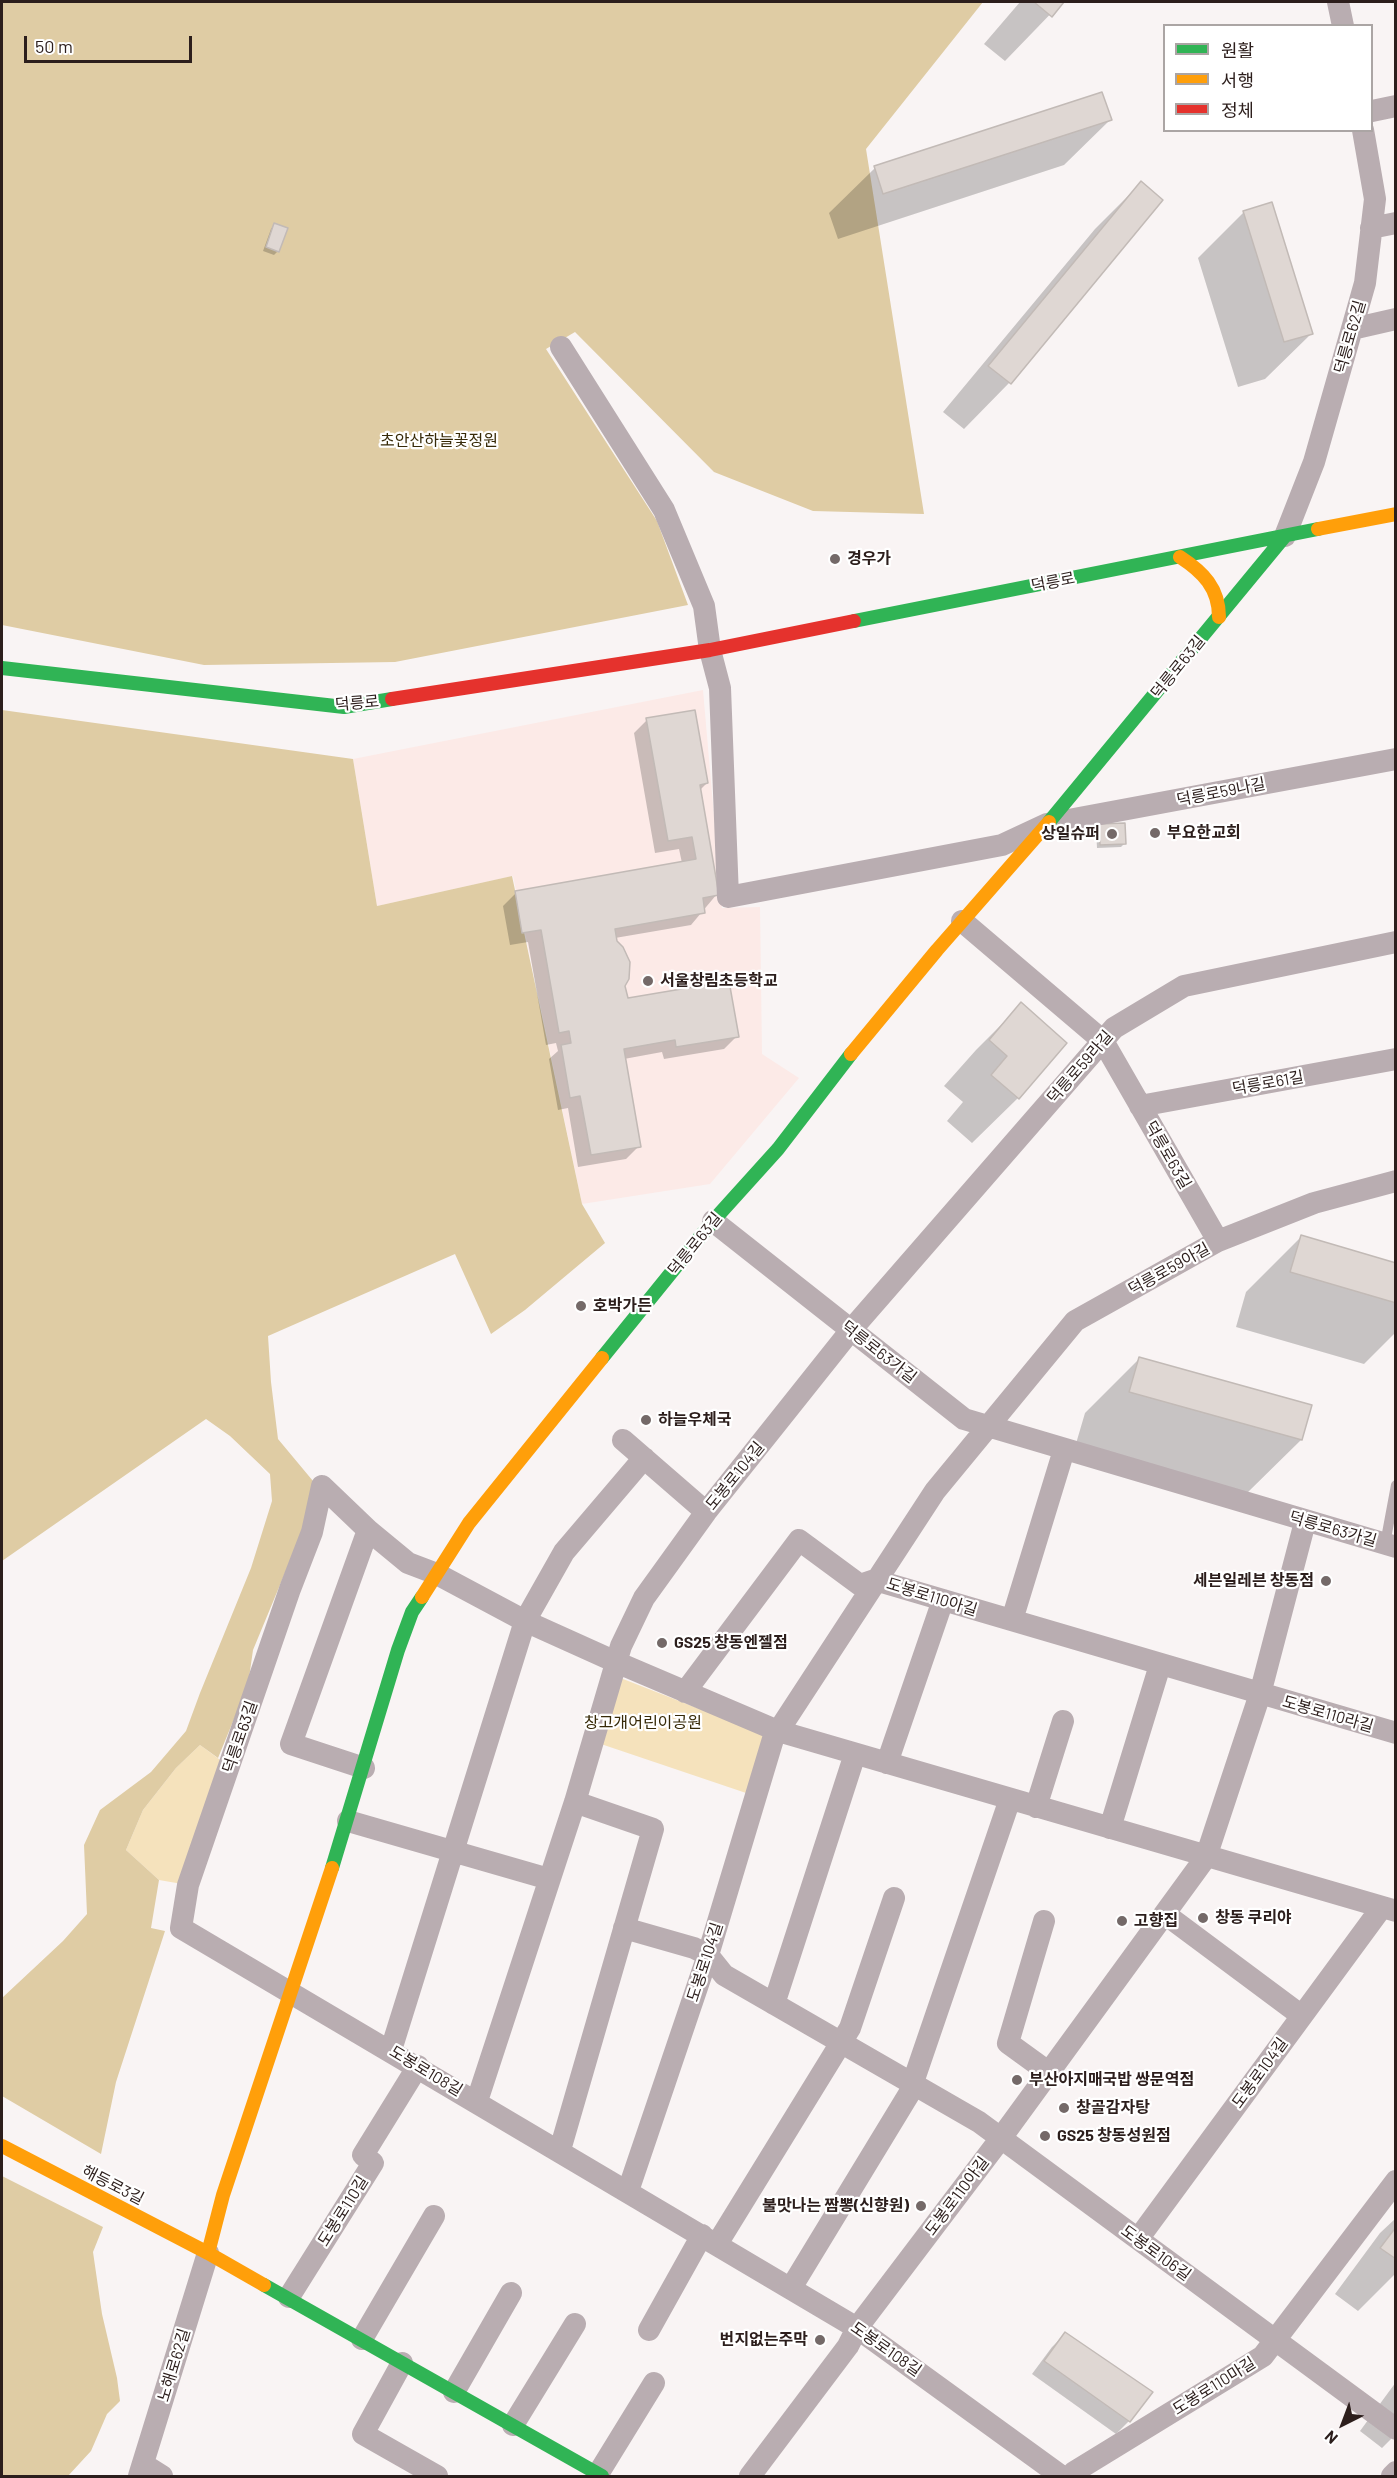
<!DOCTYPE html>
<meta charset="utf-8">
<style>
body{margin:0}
#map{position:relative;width:1397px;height:2478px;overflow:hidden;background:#f9f4f4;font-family:Barlow,"Noto Sans KR",sans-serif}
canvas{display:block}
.frame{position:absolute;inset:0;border:3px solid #2c1e1c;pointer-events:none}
.legend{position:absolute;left:1163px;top:24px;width:210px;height:108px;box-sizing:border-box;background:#fff;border:2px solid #aba5a4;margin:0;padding:8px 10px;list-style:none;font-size:18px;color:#2c1e1c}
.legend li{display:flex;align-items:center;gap:12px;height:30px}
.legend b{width:30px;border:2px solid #aba5a4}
.north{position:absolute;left:1313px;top:2394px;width:60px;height:60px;-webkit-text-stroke:4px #fff;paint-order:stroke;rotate:222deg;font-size:16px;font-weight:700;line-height:24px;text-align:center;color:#2c1e1c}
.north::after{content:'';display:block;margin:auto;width:21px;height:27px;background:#2c1e1c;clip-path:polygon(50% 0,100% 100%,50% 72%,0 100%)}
.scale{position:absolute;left:24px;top:36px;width:168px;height:27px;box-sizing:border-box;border:3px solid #2c1e1c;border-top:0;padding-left:8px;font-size:18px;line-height:21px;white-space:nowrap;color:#2c1e1c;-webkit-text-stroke:4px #fff;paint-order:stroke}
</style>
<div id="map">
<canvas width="1397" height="2478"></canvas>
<div class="frame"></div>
<ul class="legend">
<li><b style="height:8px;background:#30b455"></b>원활</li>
<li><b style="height:8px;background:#ff9f0a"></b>서행</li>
<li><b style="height:8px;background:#e5322d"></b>정체</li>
</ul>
<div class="north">N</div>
<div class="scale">50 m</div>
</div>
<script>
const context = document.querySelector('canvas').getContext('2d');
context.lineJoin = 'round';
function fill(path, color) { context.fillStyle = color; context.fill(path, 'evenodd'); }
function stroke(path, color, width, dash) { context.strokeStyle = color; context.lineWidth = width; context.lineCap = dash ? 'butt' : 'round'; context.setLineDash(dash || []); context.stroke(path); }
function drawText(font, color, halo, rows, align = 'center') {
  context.font = font + ' Barlow,"Noto Sans KR",sans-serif'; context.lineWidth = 4.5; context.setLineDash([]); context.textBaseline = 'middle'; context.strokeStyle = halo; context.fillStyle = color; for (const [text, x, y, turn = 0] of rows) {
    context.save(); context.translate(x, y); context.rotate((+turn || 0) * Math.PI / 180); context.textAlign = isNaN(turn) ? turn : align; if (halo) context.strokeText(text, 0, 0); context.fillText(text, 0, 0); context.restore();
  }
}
const built = new Path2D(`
 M703 690 722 908 760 907 762 1054 799 1078 710 1184 582 1204 513 876 377 906 353 759Z`);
const green = new Path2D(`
 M618 1677 766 1735 749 1794 598 1743Z
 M200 1745 227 1765 188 1885 159 1880 126 1850 143 1810 176 1768Z`);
const forest = new Path2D(`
 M2 2H983L866 149 924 514 813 511 714 472 575 332 546 349 657 521 688 605 395 662 204 665 2 625Z
 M2 710 353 759 377 906 512 876 582 1204 605 1243 525 1310 491 1334 455 1254 268 1336 271 1382 278 1439 313 1481 304 1527 253 1650 248 1685 218 1758 200 1745 176 1768 143 1810 126 1850 159 1880 151 1928 165 1931 116 2082 101 2154 2 2096V1998L63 1941 87 1914 84 1845 100 1810 151 1772 186 1731 200 1693 251 1568 272 1501 270 1474 230 1436 206 1419 2 1561Z
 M2 2176 103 2227 93 2252 102 2314 117 2378 120 2401 107 2414 91 2451 68 2476H2Z`);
const shadow = new Path2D(`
 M1020 2H1062L1005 61 984 44Z
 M1110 120 1064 165 838 239 829 213 875 168Z
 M1141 183 1161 200 1009 383 964 429 943 412 1095 229Z
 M1244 212 1311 334 1265 379 1238 387 1198 258Z
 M274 225 278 251 274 255 263 251 271 229Z
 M647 720 707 783 699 791 717 894 691 925 615 938 626 1000 737 1036 724 1049 664 1059 662 1052 624 1059 639 1146 626 1159 578 1167 568 1108 558 1110 549 1059 558 1051 556 1043 546 1045 528 942 510 945 503 906 516 893 682 863 679 849 655 853 634 733Z
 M1100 826 1125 843 1121 847 1097 848 1096 829Z
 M1021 1005 1018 1098 972 1143 947 1121 963 1102 944 1086 976 1050Z
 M1301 1237 1396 1265V1332L1364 1364 1236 1327 1246 1292Z
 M1140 1358 1301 1440 1246 1494 1075 1447 1085 1413Z
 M1396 2218V2273L1358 2311 1335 2294 1380 2233Z
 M1065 2334 1151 2392 1129 2421 1116 2434 1032 2374 1052 2347Z
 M1396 2382V2434L1382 2448 1360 2431Z`);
const building = new Path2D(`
 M1034 2H1064L1052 17Z
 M1102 92 1112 120 883 194 874 166Z
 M1141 181 1163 200 1011 384 988 366Z
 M1272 202 1313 334 1284 342 1243 211Z
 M274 223 288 228 279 252 266 247Z
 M695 710 708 783 700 785 719 895 703 898 705 913 615 929 617 941 623 947 630 962 629 979 625 986 628 998 729 981 739 1037 676 1047 675 1040 624 1049 641 1147 591 1155 580 1096 570 1098 561 1045 571 1043 569 1031 559 1033 541 930 522 933 515 891 696 859 692 837 668 841 646 718Z
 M1125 823 1126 844 1100 845 1099 824Z
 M1021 1002 1067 1043 1019 1099 991 1075 1007 1056 989 1040Z
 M1301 1235 1396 1263V1303L1290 1272Z
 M1139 1357 1312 1405 1302 1440 1129 1392Z
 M1396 2227V2259L1380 2248Z
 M1065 2332 1153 2392 1130 2422 1044 2361Z`);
const lane = new Path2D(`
 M1385 1544 1396 1485`);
const street = new Path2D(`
 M1338 2 1343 26
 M1372 111 1396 106
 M1371 228 1396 223
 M1352 329 1396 319
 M561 347 664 510 704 606 710 650 720 688 728 897 1002 845 1047 824 1396 759
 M1285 536 1314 462 1365 283 1375 199 1363 130
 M962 921 1103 1041 1218 1241
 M1140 1106 1396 1059
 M713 1221 964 1419 1396 1547
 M623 1440 706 1512
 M322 1486 312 1532 290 1589 188 1885 181 1928 857 2328 1061 2476
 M322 1486 368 1530 408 1563 437 1574 525 1621 616 1662 778 1731 1396 1911
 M1012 1620 1064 1450
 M685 1692 799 1540 860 1585 875 1580 1396 1733
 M887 1763 943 1600
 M364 1768 291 1744 368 1530
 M1036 1807 1063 1721
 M348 1821 549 1879
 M1110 1828 1160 1665
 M1165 1914 1302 2016
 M1044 1921 1008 2043 1048 2072
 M624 1928 694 1948 708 1955 724 1975 979 2122 1396 2429
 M774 2004 855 1754
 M391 2050 525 1621 564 1552 644 1458
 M477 2101 575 1802 621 1646 644 1598 706 1512 851 1330 1114 1028 1184 986 1396 942
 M560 2150 653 1829 575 1802
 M628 2191 708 1955 773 1739 935 1491 1075 1321 1218 1241 1314 1203 1396 1181
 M1138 2239 1382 1907
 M717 2244 850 2028 894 1898
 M791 2288 909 2094 1010 1799
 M289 2297 373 2163 363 2155 418 2066
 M649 2330 702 2235
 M362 2339 434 2216
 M402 2363 363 2434 437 2476
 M454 2392 511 2293
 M513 2425 575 2324
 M143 2464 162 2476
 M598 2474 654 2383
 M139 2476 208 2253
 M750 2476 848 2346 857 2328 1001 2138 1206 1857 1260 1694 1305 1522
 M1073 2476 1074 2472 1263 2356 1396 2181
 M1392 2476 1396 2472`);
const fast = new Path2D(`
 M854 621 1318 529
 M2 668 344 707 392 699
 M1049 822 1285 536
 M602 1358 713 1221 778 1149 851 1054
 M332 1868 398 1650 412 1612 422 1597
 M264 2285 602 2476`);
const slow = new Path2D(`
 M1318 529 1396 514
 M1180 557C1203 572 1219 588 1219 617
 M851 1054 937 950 1049 822
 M422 1597 469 1523 602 1358
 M2 2146 208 2253 264 2285
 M208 2253 223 2195 332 1868`);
const jam = new Path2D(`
 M392 699 710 650 854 621`);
const markers = [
 [835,559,6,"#746968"],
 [1155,833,6,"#746968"],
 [1112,834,6,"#746968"],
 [648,981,6,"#746968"],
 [581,1306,6,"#746968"],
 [646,1420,6,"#746968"],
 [1326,1581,6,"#746968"],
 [662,1643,6,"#746968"],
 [1203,1918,6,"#746968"],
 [1122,1921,6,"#746968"],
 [1017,2080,6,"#746968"],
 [1064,2108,6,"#746968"],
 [1045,2136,6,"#746968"],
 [921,2206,6,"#746968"],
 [820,2340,6,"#746968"]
];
const streetNames = [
 ["덕릉로62길",1350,337,-74],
 ["덕릉로",1053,582,-11],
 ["덕릉로63길",1178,667,-51],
 ["덕릉로",357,703,-5],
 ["덕릉로59나길",1221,792,-11],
 ["덕릉로59라길",1080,1067,-49],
 ["덕릉로61길",1268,1083,-10],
 ["덕릉로63길",1168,1155,60],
 ["덕릉로63길",695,1244,-51],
 ["덕릉로59아길",1169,1269,-29],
 ["덕릉로63가길",879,1352,38],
 ["도봉로104길",735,1476,-51],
 ["덕릉로63가길",1333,1529,16],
 ["도봉로110아길",932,1597,17],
 ["도봉로110라길",1328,1714,16],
 ["덕릉로63길",240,1737,-71],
 ["도봉로104길",705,1962,-72],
 ["도봉로108길",426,2071,31],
 ["도봉로104길",1260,2073,-54],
 ["해등로3길",113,2185,27],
 ["도봉로110아길",957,2196,-53],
 ["도봉로110길",343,2211,-58],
 ["도봉로106길",1156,2253,36],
 ["도봉로108길",886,2349,35],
 ["노해로62길",174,2365,-73],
 ["도봉로110마길",1214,2386,-32]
];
const parkNames = [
 ["초안산하늘꽃정원",439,441],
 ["창고개어린이공원",643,1723]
];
const poiNames = [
 ["경우가",847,559],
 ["부요한교회",1167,833],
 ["상일슈퍼",1100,834,"right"],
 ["서울창림초등학교",660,981],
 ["호박가든",593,1306],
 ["하늘우체국",658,1420],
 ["세븐일레븐 창동점",1314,1581,"right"],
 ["GS25 창동엔젤점",674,1643],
 ["창동 쿠리야",1215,1918],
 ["고향집",1134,1921],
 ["부산아지매국밥 쌍문역점",1029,2080],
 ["창골감자탕",1076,2108],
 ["GS25 창동성원점",1057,2136],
 ["불맛나는 짬뽕(신향원)",909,2206,"right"],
 ["번지없는주막",808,2340,"right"]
];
fill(built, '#fceae7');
fill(green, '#f5e2bc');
fill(forest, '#dfcca4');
fill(shadow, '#0003');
fill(building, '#dfd7d3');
stroke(building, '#c2bab6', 1.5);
stroke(lane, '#b9adb1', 10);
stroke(street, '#b9adb1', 22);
stroke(fast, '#30b455', 14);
stroke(slow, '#ff9f0a', 14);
stroke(jam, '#e5322d', 14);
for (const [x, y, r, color] of markers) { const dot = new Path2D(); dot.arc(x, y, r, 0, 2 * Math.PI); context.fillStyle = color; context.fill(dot); stroke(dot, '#fff', 2); }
drawText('16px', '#2c1e1c', '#fff', streetNames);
drawText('16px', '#372a08', '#fff', parkNames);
drawText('bold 16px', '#2c1e1c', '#fff', poiNames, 'left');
</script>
